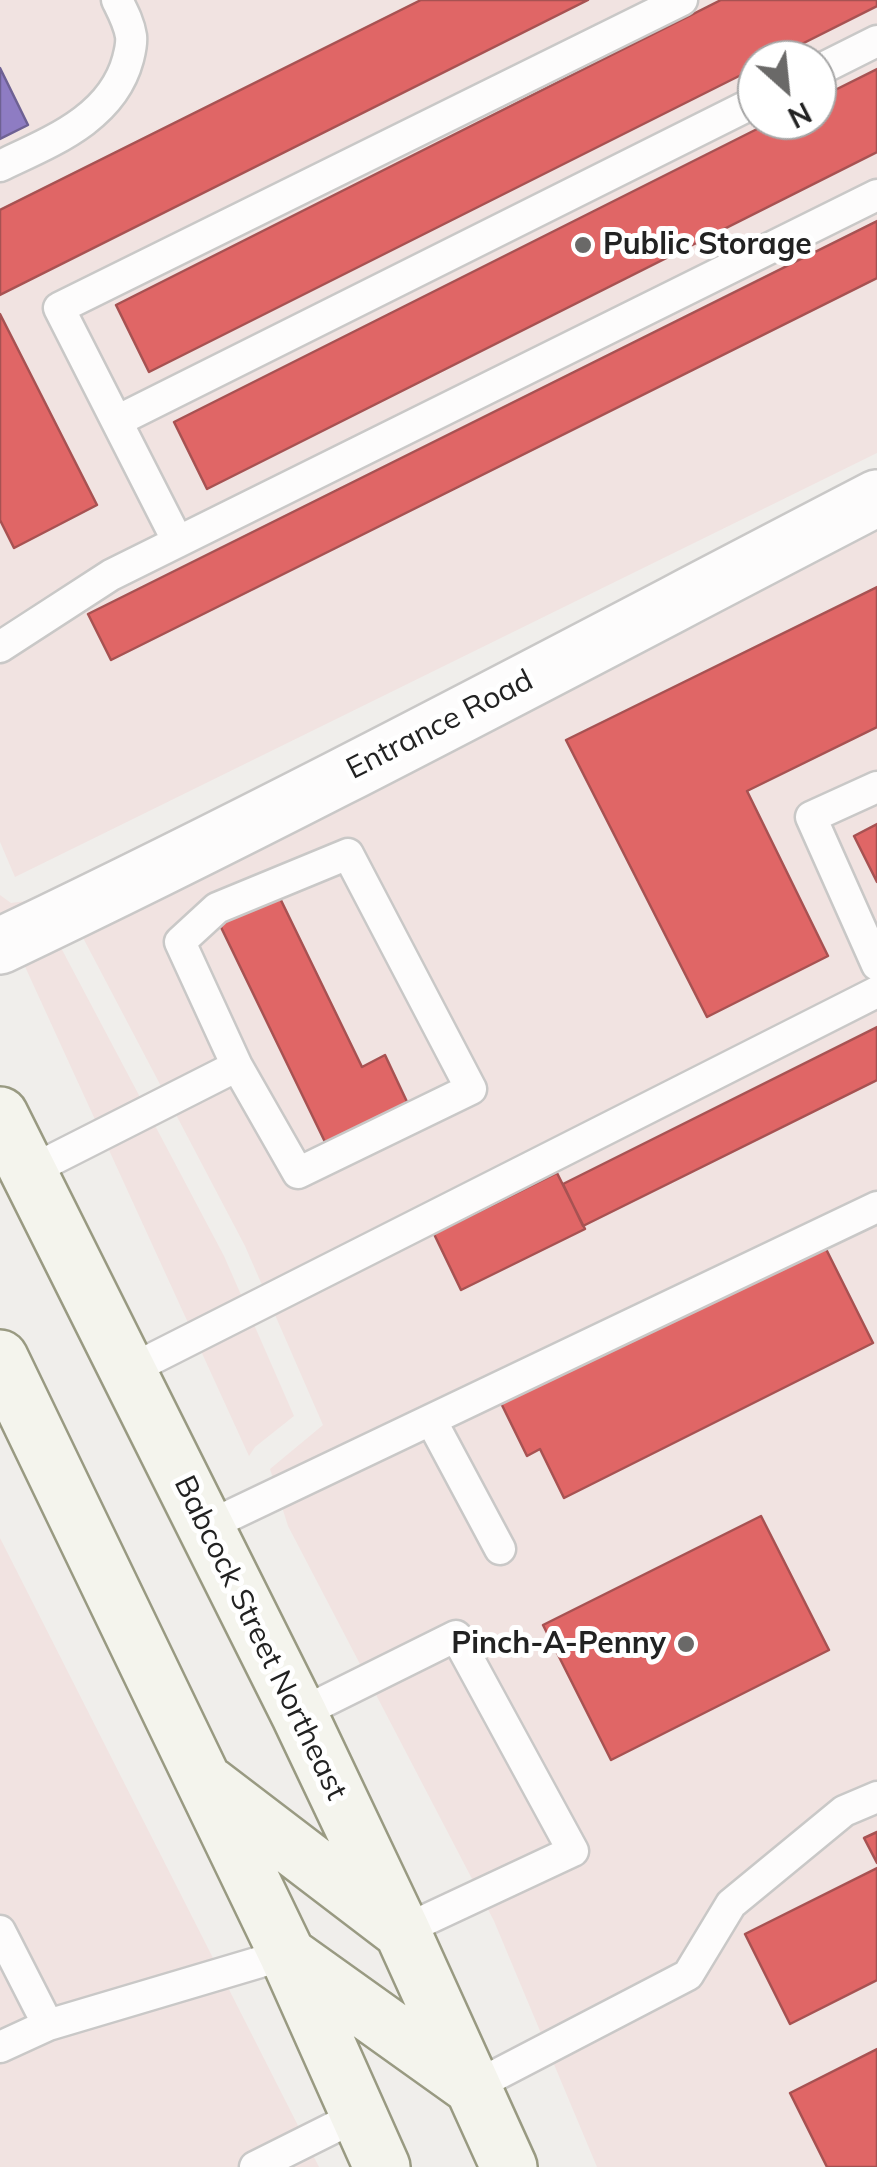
<!DOCTYPE html>
<style>
body{margin:0}
#map{position:relative;width:877px;height:2167px;overflow:hidden;background:#f0eeeb;font-family:Mulish,sans-serif}
canvas{display:block}
.north{position:absolute;left:737px;top:40px;width:100px;height:100px;box-sizing:border-box;background:#fff;border:2px solid #a7a7a7;border-radius:50%;rotate:153deg;font-size:28px;font-weight:700;line-height:40px;text-align:center;color:#222}
.north::after{content:'';display:block;margin:auto;width:35px;height:45px;background:#6a6968;clip-path:polygon(50% 0,100% 100%,50% 72%,0 100%)}
</style>
<div id="map">
<canvas width="877" height="2167"></canvas>
<div class="north">N</div>
</div>
<script>
const context = document.querySelector('canvas').getContext('2d');
context.lineJoin = 'round';
function fill(path, color) { context.fillStyle = color; context.fill(path, 'evenodd'); }
function stroke(path, color, width, dash) { context.strokeStyle = color; context.lineWidth = width; context.lineCap = dash ? 'butt' : 'round'; context.setLineDash(dash || []); context.stroke(path); }
function drawText(font, color, halo, rows, align = 'center') {
  context.font = font + ' Mulish,sans-serif'; context.lineWidth = 10; context.setLineDash([]); context.textBaseline = 'middle'; context.strokeStyle = halo; context.fillStyle = color; for (const [text, x, y, turn = 0] of rows) {
    context.save(); context.translate(x, y); context.rotate((+turn || 0) * Math.PI / 180); context.textAlign = isNaN(turn) ? turn : align; if (halo) context.strokeText(text, 0, 0); context.fillText(text, 0, 0); context.restore();
  }
}
const commercial = new Path2D(`
 M0 0H877V453L15 877 0 842ZM757 60H817V120H757Z
 M877 482 59 944 224 1256 294 1416 255 1447 249 1456 0 912V895L11 903 26 901Z
 M877 530V2167H597L494 1921 288 1526 270 1469 323 1425 245 1246 81 934Z
 M0 1538 319 2167H0Z`);
const shops = new Path2D(`
 M421 0H588L0 295V210Z
 M721 0H877V6L770 60H757V67L149 372 116 305Z
 M877 69V152L207 489 174 422 775 120H817V99Z
 M877 221V278L111 660 88 614Z
 M0 314 97 505 14 548 0 520Z
 M877 587V727L747 791 828 956 707 1017 566 740Z
 M877 824V882L854 836Z
 M276 890 362 1067 385 1055 408 1104 326 1144 217 919Z
 M877 1027V1080L583 1226 563 1184Z
 M557 1173 585 1229 461 1290 434 1234Z
 M821 1239 873 1343 564 1498 540 1449 527 1456 499 1399Z
 M761 1516 829 1650 611 1760 543 1625Z
 M877 1832V1863L864 1838Z
 M877 1868V1980L790 2024 745 1934Z
 M877 2049V2167H827L790 2093Z`);
const offices = new Path2D(`
 M0 68 28 125 0 139Z`);
const lane = new Path2D(`
 M817 71 877 41
 M0 166C50 142 112 119 128 59 130 51 132 44 131 36 129 23 123 12 117 0
 M117 421 757 101
 M178 542 59 308 682 0
 M0 647 111 575 877 195
 M877 787 811 817 877 965
 M28 1172 237 1066 298 1173 471 1089 348 854 217 908 180 942 237 1066
 M128 1371 877 992
 M431 1420 500 1549
 M206 1527 877 1207
 M299 1714 456 1636 573 1851 402 1931
 M0 1931 48 2025 287 1954
 M0 2047 48 2025
 M473 2087 688 1975 731 1904 844 1811 877 1797
 M255 2167 359 2115`);
const street = new Path2D(`
 M0 946C296 805 586 649 877 498`);
const secondary = new Path2D(`
 M0 1115 299 1714 402 1931 509 2167
 M0 1358 287 1954 382 2167
 M210 1785 396 1927
 M289 1956 471 2086`);
const markers = [
 [583,245,10,"#6a6968"],
 [686,1644,10,"#6a6968"]
];
const poiNames = [
 ["Public Storage",603,245],
 ["Pinch-A-Penny",666,1644,"right"]
];
const streetNames = [
 ["Entrance Road",440,725,-27],
 ["Babcock Street Northeast",260,1638,64]
];
fill(commercial, '#f1e3e1');
fill(shops, '#e06666');
stroke(shops, '#a75252', 2.5);
fill(offices, '#8e7cc3');
stroke(offices, '#6e6193', 2.5);
stroke(lane, '#c9c8c7', 35);
stroke(street, '#c9c8c7', 60);
stroke(secondary, '#999a82', 60);
stroke(lane, '#fdfcfc', 30);
stroke(street, '#fdfcfc', 55);
stroke(secondary, '#f4f4ed', 55);
for (const [x, y, r, color] of markers) { const dot = new Path2D(); dot.arc(x, y, r, 0, 2 * Math.PI); context.fillStyle = color; context.fill(dot); stroke(dot, '#fff', 4); }
drawText('bold 30px', '#222', '#fff', poiNames, 'left');
drawText('30px', '#222', '#fff', streetNames);
</script>
